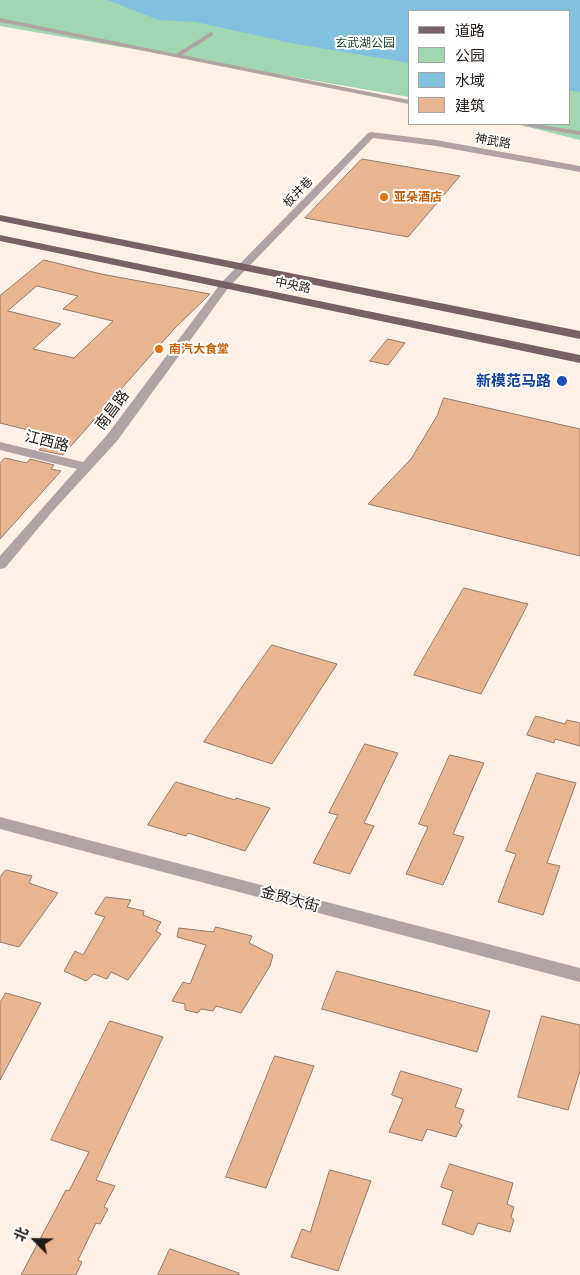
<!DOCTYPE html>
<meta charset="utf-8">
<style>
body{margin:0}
#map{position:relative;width:580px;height:1275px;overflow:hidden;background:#fff0e6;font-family:"Exo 2","Noto Sans SC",sans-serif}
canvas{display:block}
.legend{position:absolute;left:408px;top:10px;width:162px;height:115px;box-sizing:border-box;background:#fff;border:1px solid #a7a3a1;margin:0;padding:6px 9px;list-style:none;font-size:15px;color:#231a14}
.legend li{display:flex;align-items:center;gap:10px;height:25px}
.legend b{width:25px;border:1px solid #a7a3a1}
.north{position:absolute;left:10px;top:1215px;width:50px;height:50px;-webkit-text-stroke:4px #fff;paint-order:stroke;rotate:293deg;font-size:14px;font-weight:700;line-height:20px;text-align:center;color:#231a14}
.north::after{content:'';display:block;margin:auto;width:18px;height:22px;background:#231a14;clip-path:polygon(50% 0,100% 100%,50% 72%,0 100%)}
</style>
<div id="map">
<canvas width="580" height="1275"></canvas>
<ul class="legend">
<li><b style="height:6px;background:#786166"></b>道路</li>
<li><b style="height:14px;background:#a0d6b1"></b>公园</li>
<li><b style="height:14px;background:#81c0df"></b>水域</li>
<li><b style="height:14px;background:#e9b490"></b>建筑</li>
</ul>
<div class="north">北</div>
</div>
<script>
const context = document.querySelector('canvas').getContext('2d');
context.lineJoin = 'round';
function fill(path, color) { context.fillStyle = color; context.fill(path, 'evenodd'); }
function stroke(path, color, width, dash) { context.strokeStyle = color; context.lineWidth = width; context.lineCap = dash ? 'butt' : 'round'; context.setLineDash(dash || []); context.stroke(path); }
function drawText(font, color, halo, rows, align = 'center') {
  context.font = font + ' "Exo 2","Noto Sans SC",sans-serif'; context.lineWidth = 4; context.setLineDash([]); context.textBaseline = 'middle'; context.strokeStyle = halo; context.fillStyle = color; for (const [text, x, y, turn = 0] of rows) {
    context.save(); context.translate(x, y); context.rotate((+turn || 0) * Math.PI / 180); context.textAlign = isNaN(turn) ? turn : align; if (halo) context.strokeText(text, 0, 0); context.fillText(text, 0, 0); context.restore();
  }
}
const green = new Path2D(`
 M0 0H580V140L516 124H569V11H409V97L0 26Z`);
const water = new Path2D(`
 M107 0H580V92L569 90V11H409V63L291 43 196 22 159 20Z`);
const building = new Path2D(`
 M362 159 460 176 408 237 305 218Z
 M44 260 101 274 210 294 174 329 63 455 39 450 52 436 0 423V296ZM37 286 78 296 63 309 113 321 74 358 33 349 61 324 8 311Z
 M388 339 405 343 388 365 370 361Z
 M444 398 580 429V556L368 504 411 459 437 416Z
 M5 458 27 463 30 459 54 465 51 469 61 471 0 539V464Z
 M464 588 528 604 481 694 414 675Z
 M272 645 337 664 272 764 204 742Z
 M536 716 565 724 567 720 580 723V746L555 739 554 743 527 735Z
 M365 744 398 753 364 823 374 826 350 874 313 863 338 815 329 813Z
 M450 755 484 763 453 834 464 837 443 885 406 874 428 827 419 824Z
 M537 773 576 783 547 863 560 866 543 915 498 902 516 854 506 851Z
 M176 782 235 800 236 798 270 808 245 851 188 833 186 836 148 825Z
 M6 870 32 876 29 883 58 893 19 947 0 942V877Z
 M106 897 131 900 127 907 144 911 143 915 161 922 156 931 161 934 128 980 111 972 107 979 94 974 86 981 64 971 75 951 83 955 105 917 95 914Z
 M216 927 252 936 249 943 273 955 270 966 241 1013 216 1006 213 1011 201 1009 198 1013 185 1010V1004L172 1001 183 982 190 984 206 945 177 937 179 928 213 932Z
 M337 971 490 1011 477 1052 322 1009Z
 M6 993 41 1003 0 1080V1003Z
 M542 1016 580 1025V1071L568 1110 518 1097Z
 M110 1021 163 1037 96 1180 115 1186 104 1207 108 1209 100 1224 96 1223 78 1260 82 1262 76 1275H21L66 1190 69 1191 89 1152 51 1140Z
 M275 1056 314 1066 266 1188 226 1177Z
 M401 1071 462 1089 455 1107 464 1110 459 1123 462 1125 456 1137 427 1129 422 1141 389 1132 403 1099 392 1095Z
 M450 1164 513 1183 507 1204 514 1207 511 1217 514 1220 510 1232 478 1223 473 1235 442 1224 453 1191 441 1187Z
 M330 1170 371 1181 338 1271 291 1257 302 1229 310 1232Z
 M170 1249 239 1273V1275H158Z`);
const service = new Path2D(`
 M0 18 176 54 211 32 213 33V35L182 55 409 100V104L0 22Z
 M522 124H535L580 131V135L525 126Z`);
const minor = new Path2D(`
 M371 132 436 140 580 166V172L436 146 373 138 229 287 117 441 51 513 5 568 0 569V556L77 469 0 450V442L83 462 107 435 221 283 368 133Z`);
const tertiary = new Path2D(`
 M0 817 580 968V982L0 829Z`);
const primary = new Path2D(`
 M0 215 580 331V339L0 221Z
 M0 235 580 355V363L0 241Z`);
const markers = [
 [384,197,5,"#e8710a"],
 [159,349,5,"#e8710a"],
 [562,381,6,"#1a4fb4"]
];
const farParknames = [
 ["玄武湖公园",365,43]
];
const farStreetnames = [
 ["神武路",493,141,10],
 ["板井巷",298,192,-46],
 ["中央路",293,285,12]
];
const farFoodnames = [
 ["亚朵酒店",394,197],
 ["南汽大食堂",169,349]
];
const transitNames = [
 ["新模范马路",551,381]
];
const streetNames = [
 ["南昌路",112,410,-53],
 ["江西路",47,441,14],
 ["金贸大街",290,899,15]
];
fill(green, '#a0d6b1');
fill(water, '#81c0df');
fill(building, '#e9b490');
stroke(building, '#917b6c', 1);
fill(service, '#b0a3a6');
fill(minor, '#b0a3a6');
fill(tertiary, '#b0a3a6');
fill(primary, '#786166');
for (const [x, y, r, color] of markers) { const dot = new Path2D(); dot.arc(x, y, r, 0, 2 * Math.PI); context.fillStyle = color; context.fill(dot); stroke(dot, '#fff', 2); }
drawText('12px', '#153f26', '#fff', farParknames);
drawText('12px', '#231a14', '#fff', farStreetnames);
drawText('bold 12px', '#c56008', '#fff', farFoodnames, 'left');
drawText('bold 15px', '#164399', '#fff', transitNames, 'right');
drawText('15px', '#231a14', '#fff', streetNames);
</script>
